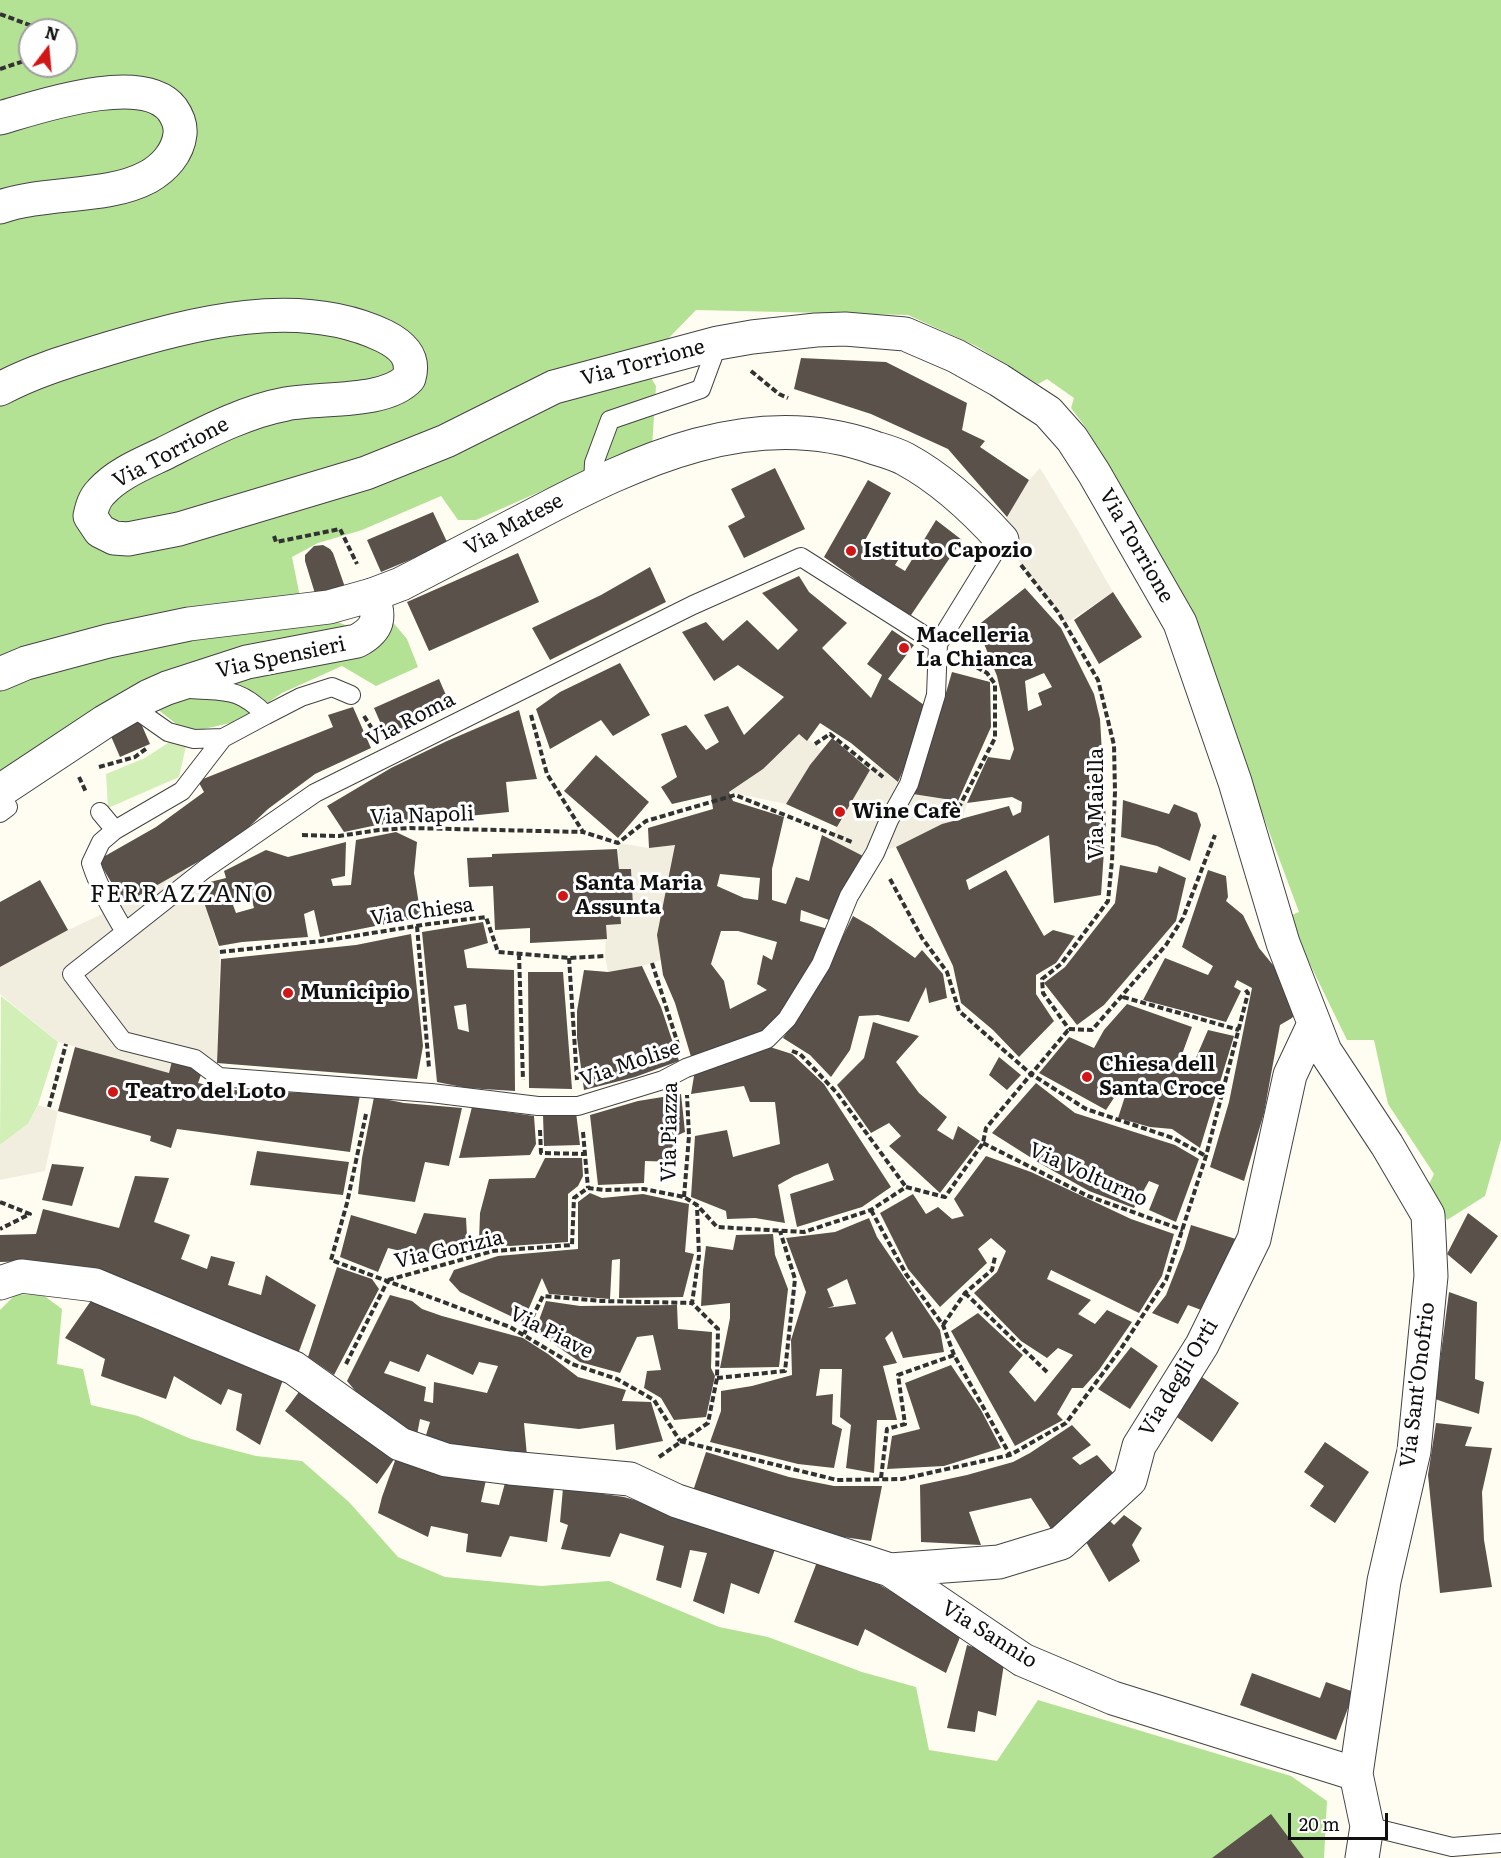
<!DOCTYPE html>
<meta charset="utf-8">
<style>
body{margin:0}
#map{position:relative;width:1501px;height:1858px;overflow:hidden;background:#fffdf2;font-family:Literata,serif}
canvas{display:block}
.north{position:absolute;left:18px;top:18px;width:60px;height:60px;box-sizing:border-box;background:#fff;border:2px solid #9f9f9f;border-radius:50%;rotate:16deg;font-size:16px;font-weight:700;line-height:24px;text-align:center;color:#101010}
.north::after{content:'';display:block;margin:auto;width:21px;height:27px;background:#d11617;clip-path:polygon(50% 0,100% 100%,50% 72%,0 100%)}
.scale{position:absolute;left:1288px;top:1813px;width:100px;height:27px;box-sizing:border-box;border:3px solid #101010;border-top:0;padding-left:8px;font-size:18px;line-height:21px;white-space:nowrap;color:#101010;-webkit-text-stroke:4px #fff;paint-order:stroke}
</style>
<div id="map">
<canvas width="1501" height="1858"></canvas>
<div class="north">N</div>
<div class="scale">20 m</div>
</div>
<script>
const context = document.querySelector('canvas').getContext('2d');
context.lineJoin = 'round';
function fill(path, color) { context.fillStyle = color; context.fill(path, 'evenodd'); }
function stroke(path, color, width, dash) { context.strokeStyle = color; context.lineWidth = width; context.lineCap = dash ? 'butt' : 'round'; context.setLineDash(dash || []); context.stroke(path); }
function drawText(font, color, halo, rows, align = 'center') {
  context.font = font + ' Literata,serif'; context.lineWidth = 6; context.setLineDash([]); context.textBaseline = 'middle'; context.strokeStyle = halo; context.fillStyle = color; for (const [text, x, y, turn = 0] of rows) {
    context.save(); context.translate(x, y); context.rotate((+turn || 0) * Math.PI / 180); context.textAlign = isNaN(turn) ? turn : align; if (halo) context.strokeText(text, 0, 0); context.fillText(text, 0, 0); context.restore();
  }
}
const green = new Path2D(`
 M171 741 186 746 179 777 108 808 106 774 145 758Z
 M1 996 58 1042 38 1105 28 1124 0 1145Z`);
const forest = new Path2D(`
 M0 0H1501V1140L1485 1196 1447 1220 1429 1184 1434 1174 1388 1104 1374 1040H1347L1287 917 1299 912 1213 681 1139 521 1086 428 1071 408 1074 398 1047 379 1038 384 976 346 908 315 696 310 661 346 639 358 656 386 652 447 546 489 476 520H458L441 496 362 530 318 543 292 557 302 607 350 627 391 620 407 639 418 667 376 686 342 666 282 693 248 716 235 722 190 732 175 723 129 687 0 773ZM30 30H66V66H30Z
 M16 1294 43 1295 62 1309 57 1364 83 1369 91 1405 138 1416 191 1439 256 1456 302 1461 349 1502 398 1557 445 1577 541 1586 609 1581 719 1627 768 1637 862 1672 916 1687 929 1750 997 1761 1038 1700 1291 1776 1327 1801 1324 1858H0V1310Z`);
const plaza = new Path2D(`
 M1040 468 1077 529 1113 592 1065 624 1058 612 1002 540 1007 517 1029 480Z
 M799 734 815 744 822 751 810 765 786 804 729 792Z
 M875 764 898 782 967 803 963 818 942 824 896 847 863 856 830 840 870 770Z
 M618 843 649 848 675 845 661 960 642 966 608 972 605 956 606 925 621 924 620 906 633 905 631 869H619Z
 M184 869 198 885 220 952 217 1063 202 1072 169 1073 58 1042 0 994V967L68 930 124 904Z
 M38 1105 58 1111 45 1171 0 1180V1145L28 1124Z`);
const building = new Path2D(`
 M801 358 886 362 967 403 962 430 985 441 980 447 1029 480 1007 517 948 449 871 414 794 389Z
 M775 468 805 529 744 558 728 526 745 517 731 489Z
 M868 480 891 493 863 544 882 556 888 547 900 557 895 565 905 571 936 520 962 540 909 618 824 557Z
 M433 512 448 544 381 572 367 540Z
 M323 545 330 549 333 553 346 590 317 600 305 561V555L314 546Z
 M518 553 539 602 429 651 407 602Z
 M650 567 666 602 550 660 532 628 601 595Z
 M799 576 809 592 847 623 822 648 871 698 882 675 867 664 892 630 914 645 888 679 924 705 919 734 898 782 851 743 820 723 807 741 799 734 763 769 729 792 733 801 784 817 772 869V900L786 904 796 877 809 881 822 835 863 856 832 921 801 910 800 921 828 929 809 977 765 1036 692 1060 675 1003 663 975 657 935 675 845 649 848 648 828 713 809 711 795 672 804 661 787 677 777 661 734 686 725 706 750 719 742 704 715 728 706 744 735 784 697 738 665 714 681 682 632 706 622 723 641 747 620 778 650 798 630 762 593ZM720 874 760 878 758 900 744 898 717 886ZM721 931H738L777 942 772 960 763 955 757 984 767 990 730 1009 724 981 711 964Z
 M1025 588 1061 628 1094 694 1100 719 1106 821 1101 895 1054 903 1049 835 966 880 969 890 1006 870 1044 936 1053 930 1075 936 1056 963 1036 975V994L1054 1021 1019 1057 993 1030 961 1003 953 966 896 847 942 824 1009 806 1013 816 1021 812 1022 802 1012 797 967 803 988 757 1010 760 1014 749 997 676 977 626ZM1044 673 1052 687 1038 693 1042 705 1028 711 1025 681Z
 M1113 592 1142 637 1099 664 1074 620Z
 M620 663 650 715 613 736 601 720 550 749 536 709 560 692Z
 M952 672 990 682 991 727 958 801 913 794 936 727Z
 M439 679 452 709 387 738 374 708Z
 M353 707 371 748 315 774 268 809 233 842 124 904 98 860 156 827 204 792 198 781 333 727 328 715Z
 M519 710 537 779 506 782 509 812 377 825 344 832 327 806 391 768 447 741Z
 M140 721 150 744 120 757 110 734Z
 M832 738 870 770 837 827 786 804 810 765Z
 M596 755 649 802 618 838 564 791Z
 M1123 800 1169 814 1174 804 1197 813 1201 825 1190 861 1157 846 1121 837Z
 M396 832 417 842 414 873 421 917 320 937 314 910 304 914 308 937 242 942 219 946 198 885 226 878 224 871 266 850 288 857 346 842 345 876 331 879 333 886 351 885 356 840ZM252 900 254 908 236 913 233 905Z
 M617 849 619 869H631L633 905 620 906 621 924 606 925 607 939 530 943V928L495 930 493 886 469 887 467 858 492 857V854Z
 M1120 865 1157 873 1159 866 1186 878 1176 921 1104 1005 1077 1025 1044 983 1065 967 1115 903Z
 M1208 870 1226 876 1228 897 1226 901 1243 915 1259 948 1287 982 1297 1010 1292 1018 1280 1025 1264 1113 1244 1181 1210 1167 1229 1102 1252 988 1237 980 1234 987 1241 991 1226 1022 1143 1000 1165 958 1208 975 1213 966 1182 947Z
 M40 880 68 930 0 967V902Z
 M853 916 872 927 915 958 922 950 943 974 947 998 929 1003 926 987 909 1022 878 1015 859 1016 850 1050 831 1077 810 1055 783 1038 816 989Z
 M483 922 488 943 464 950 467 968 514 970 515 1091 467 1088 437 1082 422 932ZM466 1004 469 1032 458 1029 454 1006Z
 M411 934 423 1046 417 1079 217 1063 221 959 356 945Z
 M642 966 661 1007 679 1061 635 1077 584 1090 577 1038V1011L584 970 608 972Z
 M528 972H563L572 1089 529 1088Z
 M1127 1004 1192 1027 1181 1057 1195 1060 1208 1030 1234 1036 1200 1148 1172 1129 1150 1127 1118 1118 1129 1084 1125 1081 1106 1110 1039 1073 1069 1037 1094 1048 1104 1030Z
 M873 1022 919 1036 896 1062 919 1093 947 1117 937 1130 953 1140 958 1126 980 1141 940 1193 889 1146 901 1136 889 1123 871 1133 837 1085 864 1058Z
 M75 1047 169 1073 172 1061 202 1072 198 1083 231 1090 360 1095 350 1152 177 1129 171 1148 150 1141 151 1136 58 1111Z
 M770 1047 792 1054 824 1084 891 1187 862 1207 797 1227 790 1194 834 1180 828 1163 794 1176 778 1185 785 1223 755 1218 727 1219 726 1211 691 1197 695 1136 727 1130 733 1157 780 1144 775 1102H750L744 1086 691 1094 695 1070Z
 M999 1057 1021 1075 1007 1090 989 1075Z
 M1036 1083 1075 1113 1175 1145 1199 1159 1176 1222 1149 1210 1159 1185 1149 1181 1134 1208 1089 1191 1041 1164 992 1133Z
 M681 1094 685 1132 676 1136 678 1162 645 1161 644 1183 598 1185 590 1115 638 1101Z
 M374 1097 404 1103 462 1108 449 1166 425 1162 415 1202 358 1194 362 1158Z
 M472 1107 534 1116 536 1144 530 1155 459 1158Z
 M576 1112 580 1145 544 1146 543 1115Z
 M257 1151 349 1162 343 1195 250 1185Z
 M986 1156 1031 1172 1131 1219 1174 1234 1162 1276 1139 1313 1051 1270 1047 1279 1091 1300 1078 1314 1095 1324 1107 1310 1132 1322 1099 1370 1083 1388H1072L1057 1414 1063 1420 1015 1446 951 1331 978 1313 1023 1355 1009 1372 1035 1402 1073 1355 1058 1348 1047 1358 1021 1341 974 1293 997 1272 1006 1251 991 1238 978 1249 987 1263 940 1307 908 1269 880 1213 913 1194 926 1214 938 1207 952 1219 964 1216 954 1199Z
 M545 1158H582L583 1176 578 1186 568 1194V1242L510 1246 479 1242 480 1213 489 1179 535 1178Z
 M52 1164 84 1167 72 1206 42 1200Z
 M135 1176 169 1178 154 1222 190 1235 181 1259 207 1269 211 1256 235 1262 228 1285 261 1295 266 1275 316 1305 298 1354 165 1296 133 1285 35 1261 0 1262V1235L36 1234 43 1209 119 1228Z
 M590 1193 602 1198 643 1194 689 1204 685 1252 694 1254 683 1297 619 1298 620 1259 612 1260 610 1299 549 1294 542 1278 523 1322 460 1292 449 1280 454 1270 498 1256 578 1249V1202Z
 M424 1213 466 1218 468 1254 409 1253 388 1248 378 1272 340 1257 351 1215 416 1234Z
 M1468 1213 1498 1236 1471 1274 1447 1254Z
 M869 1218 877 1237 940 1330 944 1352 903 1358 892 1331 885 1338 897 1363 883 1366 897 1420H877L874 1473 846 1468 851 1425 840 1417 842 1369H820L816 1396 833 1394 832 1424 842 1429 834 1468 798 1464 710 1442 721 1411V1391L752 1386 792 1375 791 1340 806 1292 786 1238 835 1232ZM847 1279 856 1304 827 1308 834 1306 827 1289Z
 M1191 1225 1239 1240 1204 1311 1188 1305 1178 1324 1152 1313 1166 1295 1184 1249Z
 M773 1234 775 1255 788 1289 779 1367 720 1368 730 1318V1303L701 1306 703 1270 706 1246 733 1250 736 1235Z
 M337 1267 372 1279 379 1289 334 1375 308 1357Z
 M1449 1292 1477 1302 1475 1379 1484 1382 1479 1414 1435 1399Z
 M95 1295 285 1374 260 1445 236 1430 242 1394 228 1389 221 1405 174 1376 166 1399 101 1376 105 1359 65 1338Z
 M390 1295 412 1301 422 1309 442 1316 523 1338 548 1354 578 1377 626 1390 622 1401 651 1402 663 1441 616 1450 614 1424 579 1429 524 1423 527 1456 423 1445 430 1422 420 1419 416 1440 368 1406 347 1381ZM427 1354 473 1375 479 1362 498 1366 487 1393 434 1382 433 1403 424 1401 426 1387 384 1373 390 1361 419 1372Z
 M546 1301 580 1306 677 1305 678 1329 712 1332 711 1368 715 1376 706 1417 674 1420 661 1398 644 1388 647 1371 661 1370 653 1335 637 1337 620 1373 580 1362 535 1331Z
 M1131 1347 1158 1366 1130 1409 1098 1389Z
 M951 1365 981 1410 1001 1448 944 1466 887 1469 892 1436 920 1429 905 1383Z
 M1199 1375 1239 1403 1212 1442 1171 1413Z
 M301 1389 397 1455 377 1484 285 1411Z
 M1436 1423 1472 1427 1465 1446 1492 1448 1482 1492 1484 1540 1492 1587 1440 1593 1428 1475Z
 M1072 1425 1091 1445 1072 1458 1080 1465 1097 1455 1115 1475 1051 1529 1031 1498 969 1512 981 1545 921 1542 920 1485 967 1475 1013 1462 1030 1453Z
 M1325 1442 1369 1472 1335 1523 1310 1506 1324 1486 1304 1472Z
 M706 1452 789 1477 834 1486H882L871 1541 822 1534 693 1491Z
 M397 1455 486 1480 481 1502 499 1505 505 1483 554 1488 547 1542 510 1536 501 1557 466 1552 468 1534 431 1526 428 1537 378 1513 382 1497Z
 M563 1488 624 1497 778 1541 759 1594 731 1583 724 1614 693 1601 707 1553 690 1550 681 1588 656 1580 664 1546 620 1533 610 1557 561 1549 568 1525 560 1522Z
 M1124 1515 1142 1528 1132 1545 1140 1561 1109 1582 1082 1535 1106 1517 1114 1525Z
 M817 1562 880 1585 962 1632 946 1673 865 1629 858 1646 794 1622Z
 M967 1645 1005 1657 996 1716 978 1711 975 1732 947 1728Z
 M1252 1673 1320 1698 1326 1682 1354 1692 1336 1740 1240 1705Z
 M1271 1814 1304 1858H1212Z`);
const path = new Path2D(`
 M0 14 43 30
 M0 69 30 59
 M751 371 779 394 788 398
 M274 536 276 542 340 529 357 564
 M1021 565 1058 612 1098 680 1114 745 1115 792 1112 861 1108 901 1061 964 1042 979 1043 993 1069 1029
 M531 715 547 774 583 832 618 843 646 821 735 795 852 842
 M364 716 376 735
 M815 744 830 734 883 777
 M99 767 135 757 147 748
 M79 777 86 792
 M923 815 958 809 995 738V684L987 673 962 659
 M302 835 339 836 379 830 410 828 583 832
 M890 879 922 938 947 972 959 1011 1031 1074 1086 1109 1173 1138 1206 1156
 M417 926 429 1068
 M220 952 322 941 429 924 486 917 498 952 569 958 605 956
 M519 954 523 1080
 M569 958 577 1080
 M652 963 678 1044
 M1123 997 1239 1030
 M1069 1029 1092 1030 1166 945 1183 918 1215 835
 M792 1051 800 1054 837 1093 906 1187
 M49 1107 66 1044
 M366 1114 347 1203 331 1260 510 1327 572 1364 617 1379 654 1400 680 1441
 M540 1130 541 1153 586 1154
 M583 1132 588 1188
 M983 1143 1088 1196 1183 1230
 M906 1187 945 1197 983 1143 986 1128 1069 1029
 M684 1197 689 1136 687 1095
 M0 1202 30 1214 0 1229
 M871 1210 906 1274 943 1325 954 1355 1010 1455
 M388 1280 493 1251 572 1245 574 1198 588 1188 604 1190 644 1189 684 1197 697 1205 717 1227 804 1232 871 1210 906 1187
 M965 1293 1047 1372
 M943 1325 965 1293 992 1270 995 1257
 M524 1334 543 1296 601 1301 692 1303
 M346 1364 388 1280
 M717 1378 785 1371 795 1279 780 1231
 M680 1441 837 1480 902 1479 1010 1455 1066 1423 1120 1350 1166 1280 1206 1156 1248 993 1244 988
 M659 1457 708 1423 717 1378 718 1329 692 1303 699 1256 697 1206
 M881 1478 887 1429 905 1424 898 1375 954 1355`);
const service = new Path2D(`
 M593 484 594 463 610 420 701 389 718 343
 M938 644 801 557 693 605 315 793 205 869 72 974 123 1041 195 1059 219 1077 431 1093 538 1106H578L663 1080 686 1068 767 1039 787 1019 821 964 849 896 875 853 889 820 909 784 936 695 938 644 1002 540
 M190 689C226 692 238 687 266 715L301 697 332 687 351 695
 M131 706 168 732 194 739 223 738
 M100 812 115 830
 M0 813 8 807
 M125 932C112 910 99 888 91 863L101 842 115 830 182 791 223 738 266 715
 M1367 1826 1452 1847 1501 1843`);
const minor = new Path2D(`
 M0 389C33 371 71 360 107 349 194 323 298 295 384 336 402 345 415 357 409 378 386 404 320 397 286 404 243 412 203 434 163 454 142 464 117 474 101 492 94 499 92 507 90 516L100 531 114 538 128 539 179 529 366 473 446 441 554 387 718 343 752 337 816 330 845 329 905 334 956 356 999 380 1048 412 1072 439 1094 473 1180 623 1235 782 1283 943 1325 1051 1387 1145 1428 1215 1431 1276 1414 1451 1384 1581 1356 1774 1367 1826 1362 1858
 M372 595 401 584C444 562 487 539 530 517 636 461 754 404 875 448 885 451 896 454 905 459 942 479 974 509 1002 540
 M0 1283 21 1276 95 1285 294 1368 400 1444 446 1460 510 1468 630 1479 677 1501 890 1570 1023 1660 1113 1698 1356 1774
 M890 1570 999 1562 1061 1543 1130 1480 1139 1446 1202 1345 1254 1239 1290 1075 1314 1024`);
const tertiary = new Path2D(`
 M0 118C38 107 142 71 172 109 177 116 181 125 180 134 178 153 164 168 148 177 107 199 46 191 0 207
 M0 674 26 663 108 641 189 624 329 607 372 595C381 617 379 629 357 641L247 662 167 688 149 696 104 722 0 791`);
const markers = [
 [851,551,6,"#d11617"],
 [904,648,6,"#d11617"],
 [840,812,6,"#d11617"],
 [563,896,6,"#d11617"],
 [288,993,6,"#d11617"],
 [1087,1077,6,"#d11617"],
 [113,1092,6,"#d11617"]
];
const streetNames = [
 ["Via Torrione",643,363,-15],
 ["Via Torrione",171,453,-28],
 ["Via Matese",514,525,-28],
 ["Via Torrione",1136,546,60],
 ["Via Spensieri",281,658,-12],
 ["Via Roma",411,720,-27],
 ["Via Maiella",1097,804,-90],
 ["Via Napoli",422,816,-2],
 ["Via Chiesa",422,912,-8],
 ["Via Molise",630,1064,-19],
 ["Via Piazza",670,1132,-89],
 ["Via Volturno",1088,1175,24],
 ["Via Gorizia",449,1250,-13],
 ["Via Piave",551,1333,27],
 ["Via degli Orti",1179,1378,-59],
 ["Via Sant'Onofrio",1418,1385,-83],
 ["Via Sannio",989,1635,32]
];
const poiNames = [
 ["Istituto Capozio",863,551],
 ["Macelleria",916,636],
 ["La Chianca",916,660],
 ["Wine Cafè",852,812],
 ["Santa Maria",575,884],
 ["Assunta",575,908],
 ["Municipio",300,993],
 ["Chiesa dell",1099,1065],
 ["Santa Croce",1099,1089],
 ["Teatro del Loto",125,1092]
];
const quarterNames = [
 ["FERRAZZANO",182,895]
];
fill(green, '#d1efb6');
fill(forest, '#b4e294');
fill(plaza, '#f2eedf');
fill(building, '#5a514b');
stroke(service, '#434343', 20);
stroke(minor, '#434343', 35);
stroke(tertiary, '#434343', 35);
stroke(path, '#323232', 4, [6, 3]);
stroke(service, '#fff', 18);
stroke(minor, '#fff', 33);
stroke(tertiary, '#fff', 33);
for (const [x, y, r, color] of markers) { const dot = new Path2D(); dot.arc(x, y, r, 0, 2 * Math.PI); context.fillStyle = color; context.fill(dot); stroke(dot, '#fff', 2); }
drawText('21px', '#101010', '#fff', streetNames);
drawText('bold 21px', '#101010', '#fff', poiNames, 'left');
context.letterSpacing = '1.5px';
drawText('24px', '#101010', '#fff', quarterNames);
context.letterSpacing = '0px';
</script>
